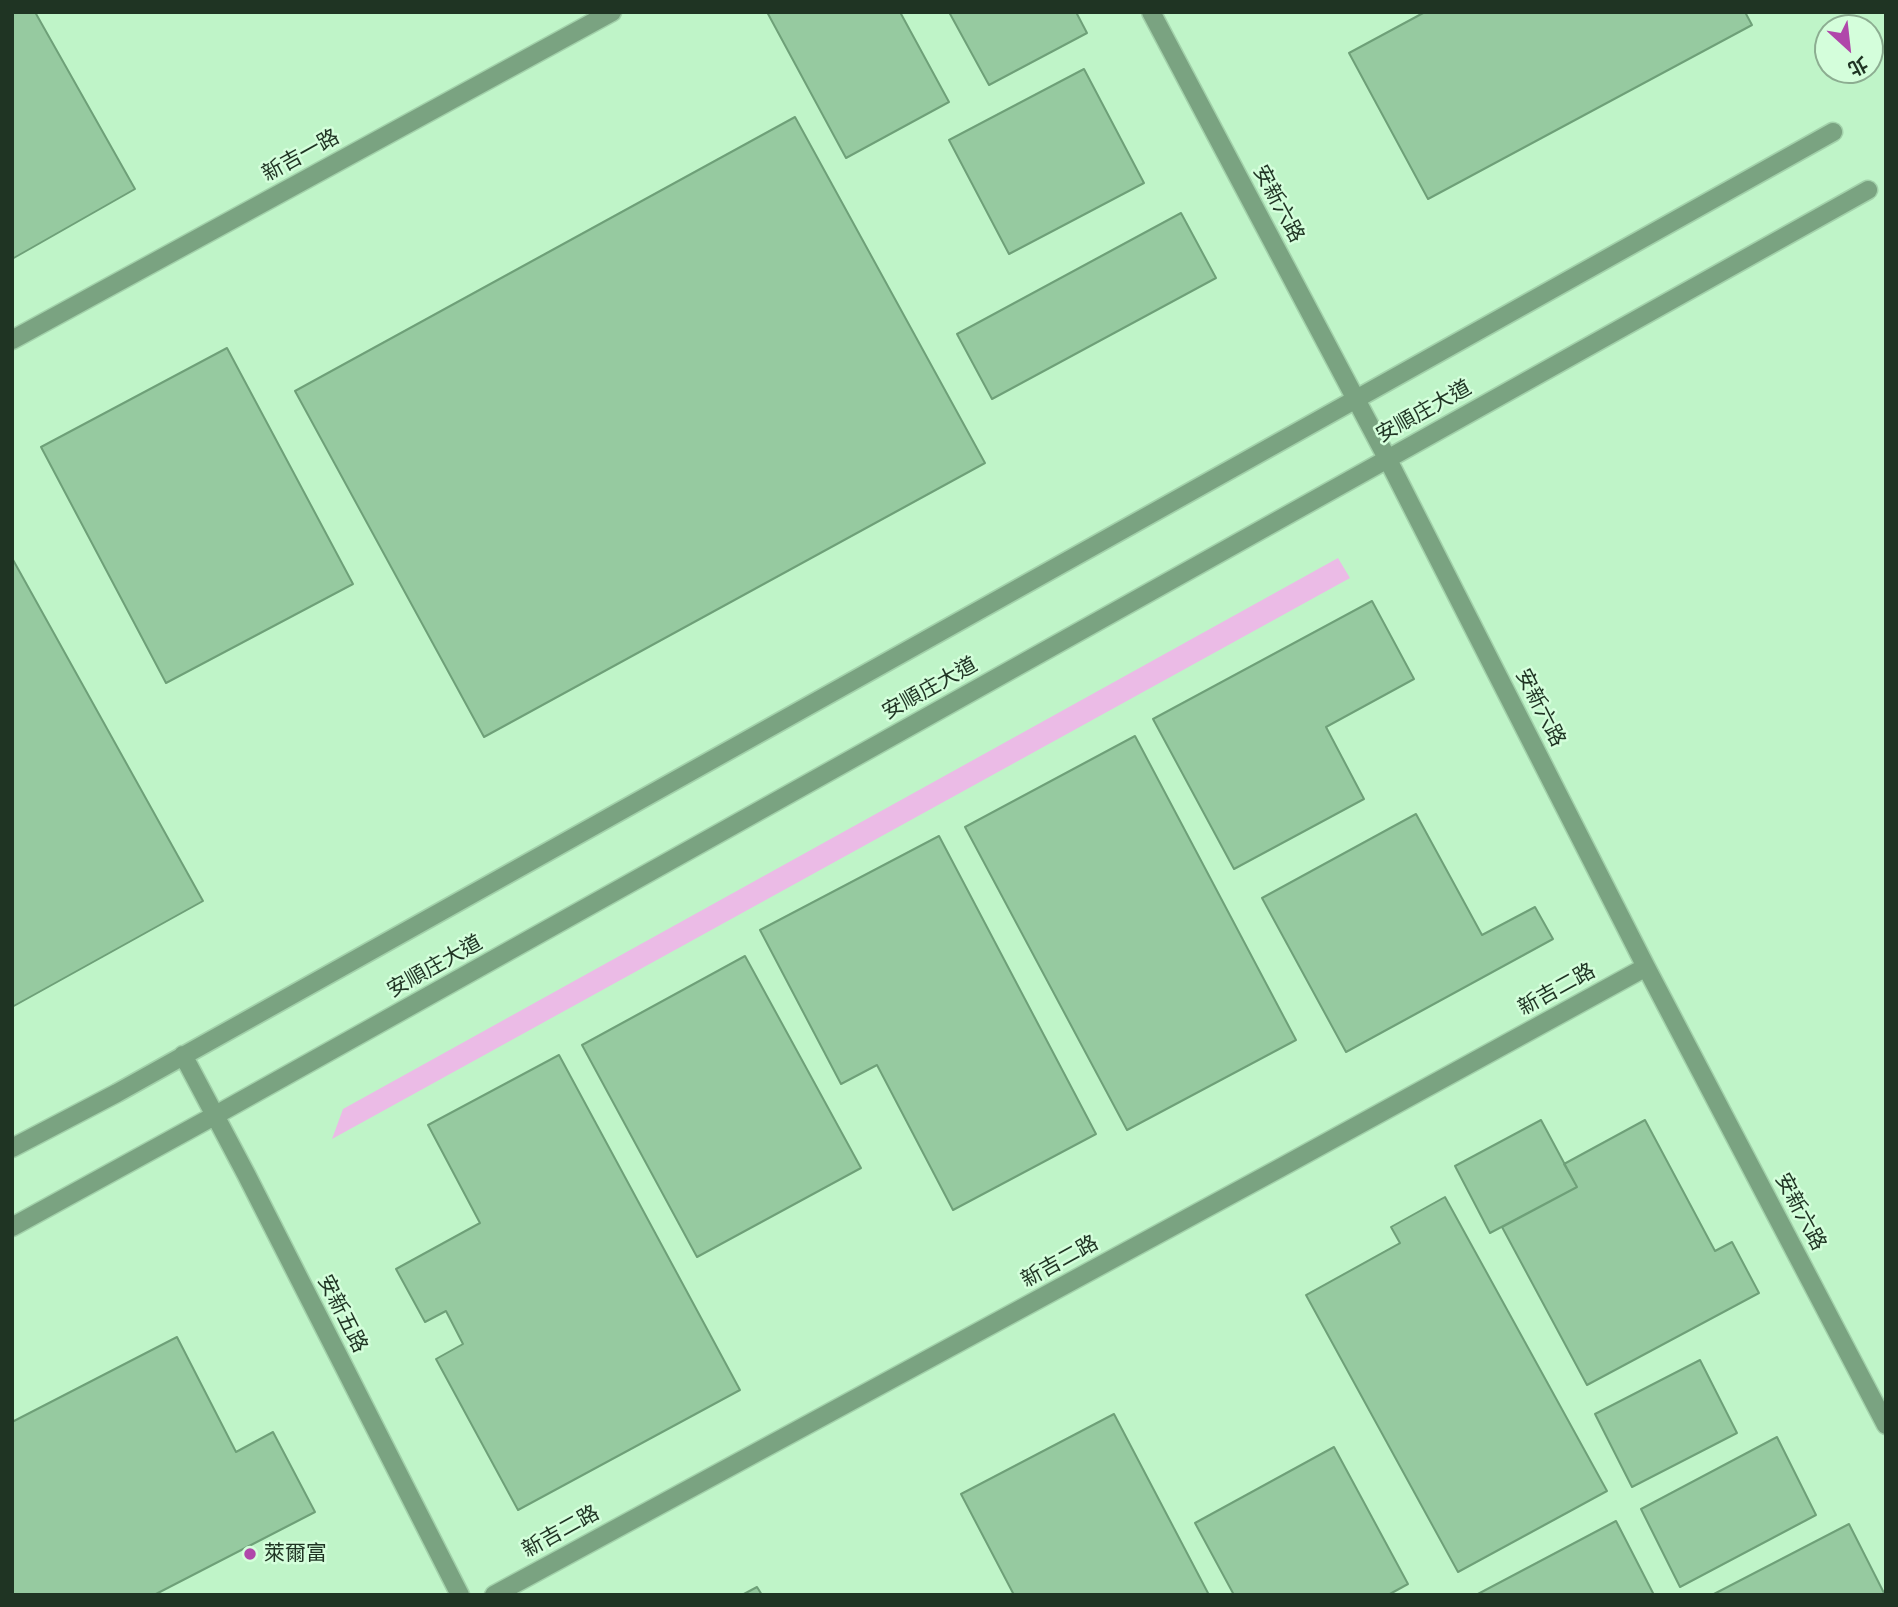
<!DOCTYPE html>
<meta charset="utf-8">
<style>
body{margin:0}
#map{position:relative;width:1898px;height:1607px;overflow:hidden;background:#bff4c8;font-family:Arial,"Noto Sans TC",sans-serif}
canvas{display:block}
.frame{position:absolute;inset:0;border:14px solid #1f3423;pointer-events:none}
.north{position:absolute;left:1814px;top:14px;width:70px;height:70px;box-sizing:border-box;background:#d4fedb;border:2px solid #8cad91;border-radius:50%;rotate:153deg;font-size:19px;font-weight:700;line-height:28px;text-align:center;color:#1f3423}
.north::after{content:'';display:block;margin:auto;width:24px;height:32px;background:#b047aa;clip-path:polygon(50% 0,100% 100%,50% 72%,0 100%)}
</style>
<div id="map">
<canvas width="1898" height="1607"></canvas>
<div class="frame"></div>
<div class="north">北</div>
</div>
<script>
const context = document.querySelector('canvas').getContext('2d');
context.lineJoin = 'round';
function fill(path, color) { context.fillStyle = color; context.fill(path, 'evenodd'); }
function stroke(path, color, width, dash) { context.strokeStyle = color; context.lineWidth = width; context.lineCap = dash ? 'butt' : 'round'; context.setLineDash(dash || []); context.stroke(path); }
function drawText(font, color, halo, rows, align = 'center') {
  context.font = font + ' Arial,"Noto Sans TC",sans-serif'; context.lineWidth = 5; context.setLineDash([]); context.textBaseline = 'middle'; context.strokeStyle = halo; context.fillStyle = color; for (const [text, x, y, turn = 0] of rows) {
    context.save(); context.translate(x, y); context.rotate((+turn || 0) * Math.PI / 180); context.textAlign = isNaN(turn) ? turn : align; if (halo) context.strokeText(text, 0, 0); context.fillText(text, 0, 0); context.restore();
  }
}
const green = new Path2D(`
 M1338 558 1350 578 332 1139 343 1109Z`);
const building = new Path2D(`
 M12 12H35L135 189 12 259Z
 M767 12H900L949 102 846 158Z
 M949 12H1076L1087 33 989 85Z
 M1425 12H1745L1752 25 1428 199 1349 53Z
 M1084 69 1144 183 1009 254 949 140Z
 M795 117 985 463 484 737 295 391Z
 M1181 213 1216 278 992 399 957 334Z
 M227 348 353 584 166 683 41 447Z
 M12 558 203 901 12 1007Z
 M1372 601 1414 679 1326 727 1364 799 1234 869 1153 719Z
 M1135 736 1296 1040 1127 1130 965 827Z
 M1416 814 1482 935 1535 907 1553 939 1346 1052 1262 898Z
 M939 836 1096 1134 953 1210 877 1065 841 1084 760 930Z
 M745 956 861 1168 697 1257 582 1045Z
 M559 1055 740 1390 518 1510 436 1359 463 1344 446 1311 425 1322 396 1269 480 1223 428 1125Z
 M1541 1120 1577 1187 1490 1233 1455 1166Z
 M1645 1120 1715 1251 1732 1242 1759 1293 1587 1385 1502 1227 1577 1187 1564 1164Z
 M1445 1197 1607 1491 1458 1572 1306 1295 1400 1243 1391 1227Z
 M177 1337 236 1452 273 1432 315 1512 154 1595H12V1422Z
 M1700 1360 1737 1433 1632 1487 1595 1414Z
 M1114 1414 1209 1595H1014L961 1494Z
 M1777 1437 1816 1515 1680 1587 1641 1509Z
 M1334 1447 1408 1584 1388 1595H1234L1195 1523Z
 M1616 1521 1654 1595H1476Z
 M1849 1524 1885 1595H1712Z
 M757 1587 762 1595H742Z`);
const minor = new Path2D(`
 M1151 12 1387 458 1646 967 1886 1425
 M12 340 612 12
 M183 1055 246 1174 460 1595
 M12 1148 117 1093 1833 132
 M12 1227 214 1116 1868 190
 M494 1595 1280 1168 1646 967`);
const markers = [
 [250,1554,7,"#b047aa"]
];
const streetNames = [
 ["新吉一路",301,156,-29],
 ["安新六路",1278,204,62],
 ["安順庄大道",1424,412,-29],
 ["安順庄大道",930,689,-29],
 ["安新六路",1540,708,63],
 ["安順庄大道",435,967,-29],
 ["新吉二路",1557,990,-29],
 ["安新六路",1800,1212,62],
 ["新吉二路",1060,1262,-29],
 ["安新五路",342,1314,63],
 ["新吉二路",561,1532,-29]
];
const poiNames = [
 ["萊爾富",264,1554]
];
fill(green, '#ebbbe6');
fill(building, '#96caa0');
stroke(building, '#6ea078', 2);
stroke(minor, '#a2d1aa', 21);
stroke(minor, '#7aa381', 18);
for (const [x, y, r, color] of markers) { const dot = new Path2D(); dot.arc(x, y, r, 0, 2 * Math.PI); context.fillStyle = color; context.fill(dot); stroke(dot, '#d4fedb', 2.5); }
drawText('21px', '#1f3423', '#d4fedb', streetNames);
drawText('21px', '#1f3423', '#d4fedb', poiNames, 'left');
</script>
